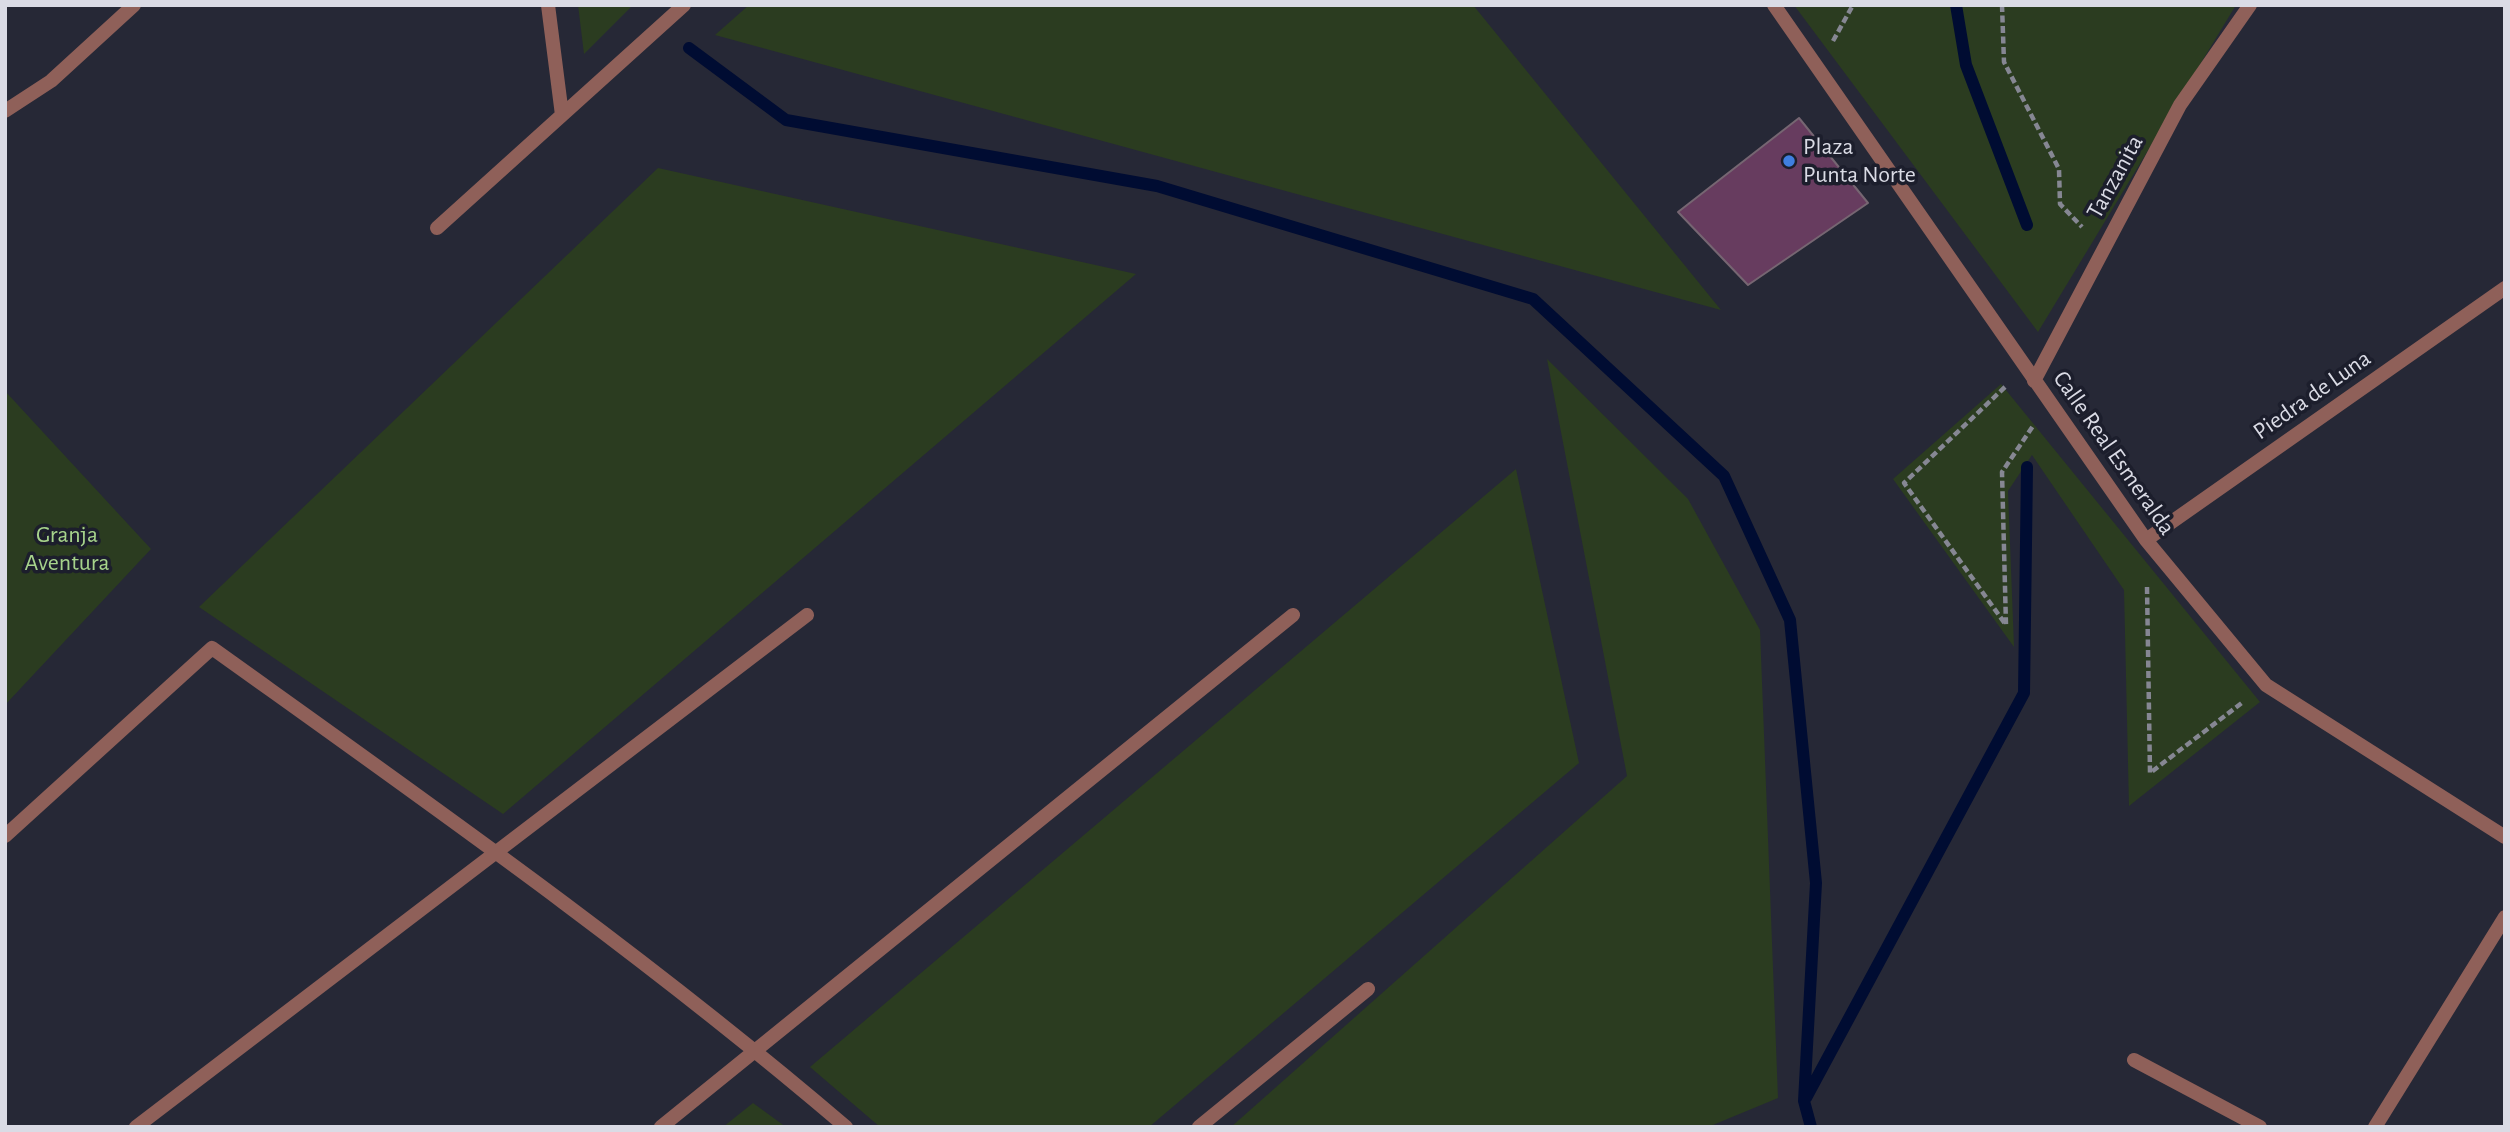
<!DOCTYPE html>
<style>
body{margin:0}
#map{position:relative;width:2510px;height:1132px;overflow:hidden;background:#262836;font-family:"Alegreya Sans",sans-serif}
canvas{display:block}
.frame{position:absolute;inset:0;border:7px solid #dadbe5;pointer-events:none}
</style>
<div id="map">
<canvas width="2510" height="1132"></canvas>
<div class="frame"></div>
</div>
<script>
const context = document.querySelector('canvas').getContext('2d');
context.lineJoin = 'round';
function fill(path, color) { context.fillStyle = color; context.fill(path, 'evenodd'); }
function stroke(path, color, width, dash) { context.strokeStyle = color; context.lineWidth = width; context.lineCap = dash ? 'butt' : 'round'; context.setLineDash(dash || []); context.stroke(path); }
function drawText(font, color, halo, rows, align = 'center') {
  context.font = font + ' "Alegreya Sans",sans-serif'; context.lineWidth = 7; context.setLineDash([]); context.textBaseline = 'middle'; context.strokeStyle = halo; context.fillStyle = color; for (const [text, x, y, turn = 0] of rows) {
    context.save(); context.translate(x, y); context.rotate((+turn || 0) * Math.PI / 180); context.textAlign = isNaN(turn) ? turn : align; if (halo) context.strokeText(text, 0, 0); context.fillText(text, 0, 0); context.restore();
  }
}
const green = new Path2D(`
 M578 5H633L584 54Z
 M749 5H1473L1721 310 715 35Z
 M1794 5H2236L2038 332Z
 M658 168 1136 274 503 814 199 607Z
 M1547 359 1688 499 1760 630 1778 1098 1708 1127H1231L1627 776Z
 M2001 384 2260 702 2129 806 2124 590 2032 455 2008 491 2014 647 1893 479Z
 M5 391 151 549 5 705Z
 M1516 469 1579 763 1149 1127H880L810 1067Z
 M753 1103 786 1127H723Z`);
const stream = new Path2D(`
 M1956 5 1966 65 2027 225
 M689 48 786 120 1157 186 1533 299 1724 476 1790 620 1816 883 1804 1101 1811 1127
 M1806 1098 2024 693 2027 467`);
const building = new Path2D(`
 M1799 118 1868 203 1748 285 1678 212Z`);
const path = new Path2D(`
 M2002 5 2004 62 2059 169 2060 204 2082 227
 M1833 41 1853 5
 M2005 387 1904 483 2006 625 2002 472 2033 426
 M2147 587 2150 773 2243 702`);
const street = new Path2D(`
 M548 5 562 115
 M1774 5 2146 540 2266 685 2505 837
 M5 111 51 81 134 5
 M437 228 684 5
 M2034 381 2180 105 2250 5
 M2146 540 2505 288
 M5 836 212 648C427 802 645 955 846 1127
 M2134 1060 2260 1127
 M136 1127 807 615
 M661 1127 1293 615
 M1199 1127 1368 989
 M2375 1127 2505 917`);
const markers = [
 [1789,161,7,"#3f7fe0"]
];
const poiNames = [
 ["Plaza",1803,147],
 ["Punta Norte",1803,175]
];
const streetNames = [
 ["Tanzanita",2115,177,-61],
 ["Piedra de Luna",2312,395,-35],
 ["Calle Real Esmeralda",2114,453,55]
];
const parkNames = [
 ["Granja",67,535],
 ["Aventura",67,563]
];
fill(green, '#2b3c20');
stroke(stream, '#000c32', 12);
fill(building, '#673c5f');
stroke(building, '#766672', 2);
stroke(path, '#868793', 4.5, [7, 3.5]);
stroke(street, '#8f6059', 14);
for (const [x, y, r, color] of markers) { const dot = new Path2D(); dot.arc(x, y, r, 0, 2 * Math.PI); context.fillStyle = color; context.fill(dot); stroke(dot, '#1c1e2c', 2.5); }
drawText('24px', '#dadbe5', '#1c1e2c', poiNames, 'left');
drawText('24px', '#dadbe5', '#1c1e2c', streetNames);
drawText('24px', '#a6d38b', '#1c1e2c', parkNames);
</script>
